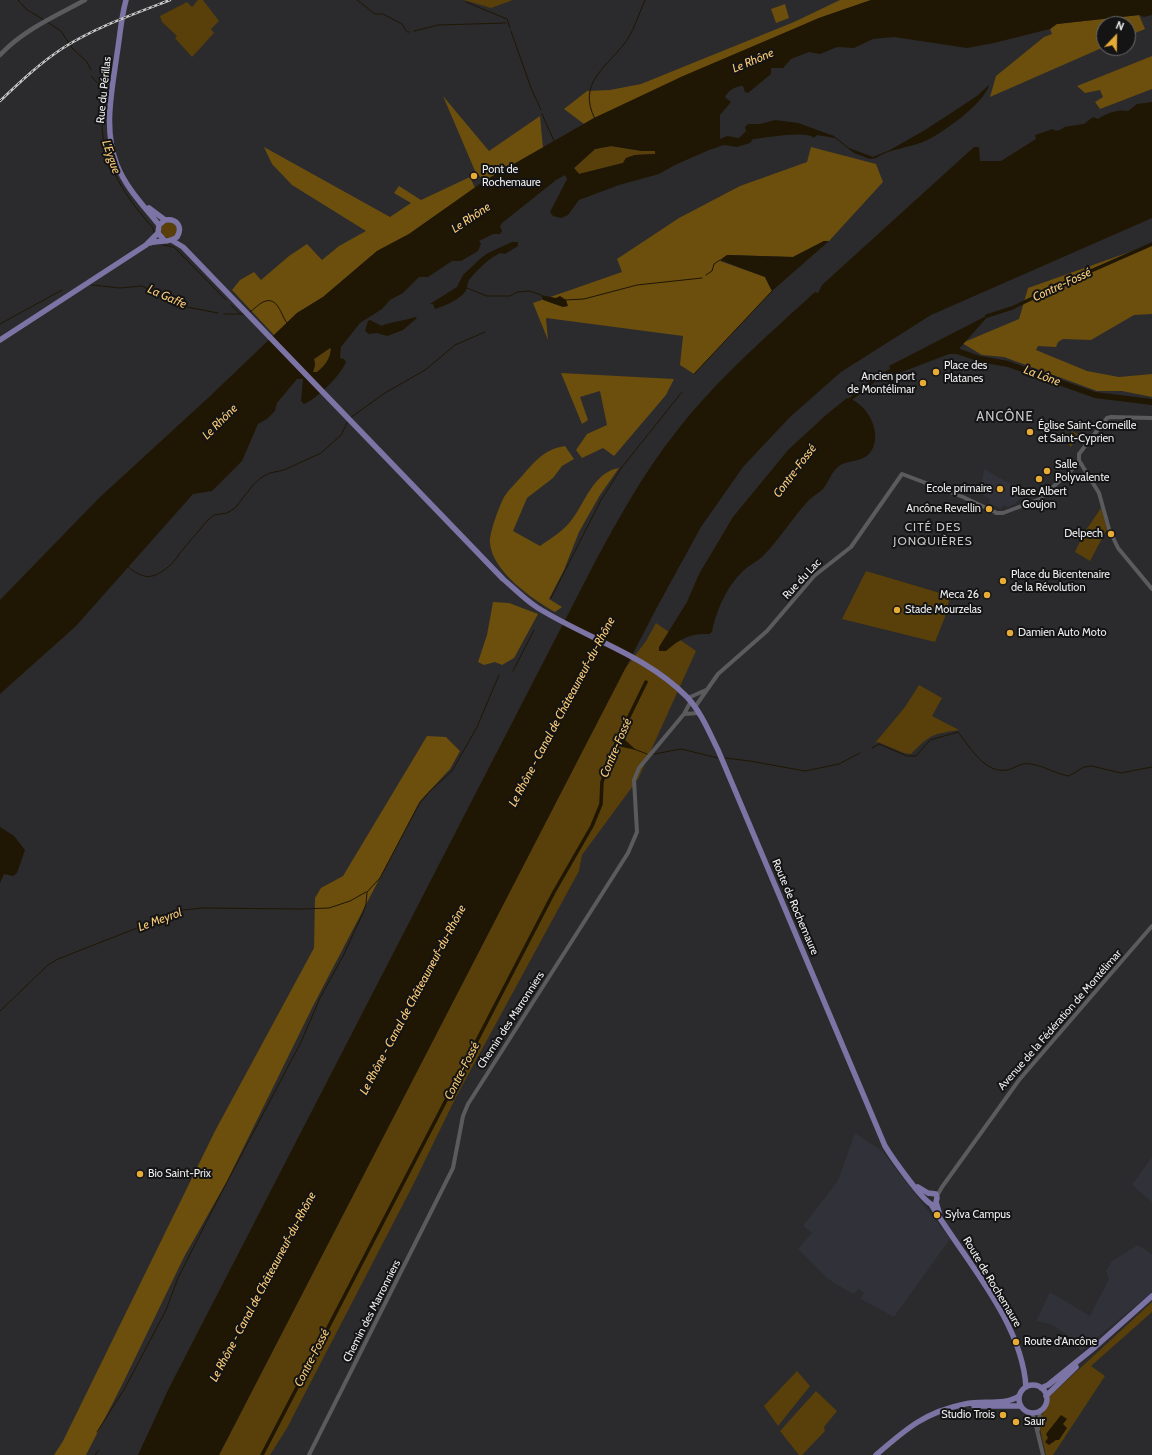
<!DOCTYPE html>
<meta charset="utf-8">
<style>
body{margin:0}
#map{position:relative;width:1152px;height:1455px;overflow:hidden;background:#2b2b2d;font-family:Cabin,sans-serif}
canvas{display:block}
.north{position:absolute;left:1096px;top:16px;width:40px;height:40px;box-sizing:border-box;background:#141415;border:1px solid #6b6b6d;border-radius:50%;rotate:22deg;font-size:11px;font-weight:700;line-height:16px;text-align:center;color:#eeeef0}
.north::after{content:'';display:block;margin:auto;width:14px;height:18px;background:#e7ac36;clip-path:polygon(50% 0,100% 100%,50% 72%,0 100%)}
</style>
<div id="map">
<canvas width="1152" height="1455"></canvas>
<div class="north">N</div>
</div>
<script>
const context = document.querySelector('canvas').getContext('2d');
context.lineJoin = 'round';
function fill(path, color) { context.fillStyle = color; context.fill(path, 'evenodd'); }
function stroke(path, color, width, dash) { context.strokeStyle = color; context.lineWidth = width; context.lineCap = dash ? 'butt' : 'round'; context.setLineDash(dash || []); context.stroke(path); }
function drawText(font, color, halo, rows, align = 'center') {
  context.font = font + ' Cabin,sans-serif'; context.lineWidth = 4; context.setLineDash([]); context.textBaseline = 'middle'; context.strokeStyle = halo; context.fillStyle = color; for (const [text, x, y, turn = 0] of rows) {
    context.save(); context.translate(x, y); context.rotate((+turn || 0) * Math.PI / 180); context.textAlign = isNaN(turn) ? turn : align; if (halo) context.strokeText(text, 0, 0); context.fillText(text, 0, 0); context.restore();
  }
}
const built = new Path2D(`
 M984 469 1018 488 1025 492 1015 504 1008 507 1004 505 1001 509 989 503 990 499 980 493Z
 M855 1133 882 1151 950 1239 894 1317 861 1299 864 1293 859 1289 853 1294 828 1279 798 1249 812 1233 803 1226 838 1181Z
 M1152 1157V1202L1132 1185Z
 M1138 1245 1152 1254V1294L1151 1293 1081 1351 1069 1336 1051 1324 1036 1321 1050 1292 1090 1316 1109 1279 1106 1271 1112 1261Z`);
const green = new Path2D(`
 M198 0H203L219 21 211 29 214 33 192 57 175 38 177 36 162 22 160 16 187 2 192 7Z
 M464 0H513L491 8Z
 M611 146 642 151H655V154L635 155 626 158 623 163 579 174 574 168 595 149Z
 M161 230a8 8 0 1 1 16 0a8 8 0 1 1-16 0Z
 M330 348 331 349C330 359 325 366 317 372H313L315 365 314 359Z
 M1072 431 1079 435 1071 447 1068 443 1062 441Z
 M1101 508 1107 529 1090 561 1075 552 1084 533Z
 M866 571 950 596 945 617 935 642 842 619Z
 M656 623 696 651 638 779 582 855 579 871 456 1097 412 1187 287 1428 270 1455H219L624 670 646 641Z
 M919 685 942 698 932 716 959 730C933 734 930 734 911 754L904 753 878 742 875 743 905 707Z
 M1152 1302V1312L1091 1366 1105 1376 1053 1455H1046C1044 1443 1036 1425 1043 1413 1046 1407 1049 1404 1050 1396Z
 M797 1371 810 1386 778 1426 764 1406Z
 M816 1391 837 1411 824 1427 825 1431 802 1455H799L780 1431Z`);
const forest = new Path2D(`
 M840 0H871L819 18 594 118 584 124 564 109 587 91 610 90 641 84 794 22Z
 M785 4 789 18 776 23 771 9Z
 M1139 15 1145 29 1128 36V24H1104V47L990 97 996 76 1044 37 1052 34 1050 29 1056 24Z
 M1152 56V89L1100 109 1095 102 1103 97 1100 90 1085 93 1077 86Z
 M443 96 489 151 540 116 543 148 484 181 475 171Z
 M264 147 390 217 411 203 394 193 399 186 421 200 470 177 475 188 409 234 377 251 323 297 297 313 274 335 232 290 240 280 254 272 261 280 289 256 307 244 322 260 339 246 366 231 292 185 272 164Z
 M811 147 876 164 883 182 829 241H824L793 257 727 255 720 261 765 277 772 291 694 374 680 365 683 336 546 318 548 340 533 303 622 272 617 259 679 218 740 186 807 162Z
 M1152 244V314L1134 315 1091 340 1063 339 1058 342 1056 347 1038 346 1036 350 1087 371 1119 377 1152 374V397L1122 391H1097L1004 357 982 355 962 343 1019 319 1028 288Z
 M561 373 674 379 666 395 614 456 603 448 582 458 576 450 587 434 607 425 600 391 580 397 588 420 582 424Z
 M565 446 574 459 562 466 553 478 527 498 513 531 540 546C550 539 563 531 570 522 585 504 593 472 619 468L600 495 579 532 564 570 549 599 562 607 555 612C532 599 492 571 490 543 489 533 499 507 504 497 509 489 516 483 522 476 535 461 545 449 565 446Z
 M493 602 509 603 538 614 514 658 502 665 495 662 484 665 478 662 487 635Z
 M427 736 446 737 460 751 450 769 420 801 313 1006 227 1181 184 1257 123 1383 86 1455H54L63 1441 215 1131 314 948 315 898 321 888 343 876Z`);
const water = new Path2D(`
 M871 0H1152V15L1144 17 1139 15 1057 24 1050 29 994 43 967 48 894 37 873 39 854 48 837 47 820 54 809 52 791 59 783 68H771V74L748 93 745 92 743 86C735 86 729 90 725 97L731 102 720 115V139L727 136 739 138 746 131 745 127 748 124H760L775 120 798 123 834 136 849 148 873 157 890 150 925 130 977 96 989 85C986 102 939 136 923 142 908 148 889 149 876 158L870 159 854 153 835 138 817 135 814 138C806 130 766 138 753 139L750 143 737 147 724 145 709 150 675 165 659 174 619 185 579 200 568 215 561 218 553 216 550 212 567 179 565 175 556 180 502 223 500 226 502 231 500 234H493L479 241 481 244 478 251 461 261H452L428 277H419L403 293 390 300 382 309 360 323 341 347 340 358 344 359 346 362C341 375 317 399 304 404L301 401 303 379H297L277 403 275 411 267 419 258 424 242 461 212 491 193 494 76 626 0 694V600L99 498 208 398 297 313 323 297 377 251 409 234 484 181 594 118 683 76 819 18ZM611 146 642 151H655V154L635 155 626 158 623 163 579 174 574 168 595 149ZM330 348 331 349C330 359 325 366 317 372H313L315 365 314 359Z
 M1152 102V218L931 315 841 372 790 417 743 467 701 527 656 609 219 1455H138L169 1388 596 560C620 516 644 472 676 432 716 380 767 336 815 292L818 293 822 285 974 147H979L980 161H1001L1036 139 1035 135 1053 129 1056 131 1062 129 1064 127 1084 124 1093 117 1098 119C1107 113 1117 109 1128 111L1137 104Z
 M824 241H829L772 291 765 277 720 260 727 255 793 257Z
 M512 242H518V246L505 254 500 253C488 259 477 270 469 280 467 284 468 288 465 292 459 300 444 306 435 309L433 304H430L457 287 463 275 481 258 488 253Z
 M541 295 556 298 560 296 566 300 568 306 563 307 543 300Z
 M990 314 957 351 894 375 889 366Z
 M415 317 417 318 403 330 387 336 377 333 369 334 365 331 368 321 370 320 382 326C385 323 408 320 415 317Z
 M847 398C868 403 885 436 869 454 862 462 847 460 839 466 831 472 829 482 823 489 819 493 813 496 809 500 792 518 780 539 763 556 757 562 749 565 743 571 727 586 716 611 712 632L709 634C691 633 679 639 666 651H659V647L687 602 699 574 733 517 788 450 826 415Z
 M621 728 626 729 623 738 636 750 618 746 613 754 610 753Z
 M0 827 14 836 25 850 17 873 13 876 4 874 0 883Z
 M1061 1415 1067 1419 1063 1424 1067 1428 1059 1440H1056L1049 1445 1045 1442 1048 1438 1046 1434Z`);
const stream = new Path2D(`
 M18 0 26 9 44 20
 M357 0 375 14H383L402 24 407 32H409
 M466 2 507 19 510 28
 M47 22 61 31 72 48 87 62 91 70
 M414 31 438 25 506 23
 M511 31 531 88 541 110
 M91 76 106 92C105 102 102 113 102 123 102 163 127 199 153 228L154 233
 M542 114 555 143
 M595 119C576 82 608 67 627 40 635 28 639 13 645 0
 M163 245 174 247 226 300
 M706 275 712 271 714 264 720 260
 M92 285 120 288 142 286 187 307 218 313
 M467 288 487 296H510L517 292 530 291 541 295
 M565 300 584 299 637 285 702 278
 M231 305 240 314
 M250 312C254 309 259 304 263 302 278 295 281 316 287 323
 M224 314H243
 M0 324 62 290
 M694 374 772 291
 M350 418 385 393 425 370 455 345 485 332
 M128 567C144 579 151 580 167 568 172 563 176 560 179 554L207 521 214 515 227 513 235 508 253 485 262 477 270 473 284 470 321 453 341 435 348 421
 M551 598 601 500 622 467 682 392
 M513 671 534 630
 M872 748 879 744 907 756H916L930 740 958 732C970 747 985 774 1007 770 1016 768 1021 762 1031 764 1044 766 1056 774 1069 776L1084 767 1092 766 1121 773 1152 767
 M634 749 647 754
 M654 754 681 749 718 758
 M725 758 750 761 805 771 839 764 860 753
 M0 1011 48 965 58 959 183 910 203 908 303 909 329 908 350 901 366 892
 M97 1432 125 1388 166 1310 178 1278 216 1203 301 1042 320 998 343 956 363 913 366 904 367 892 380 878 419 804 430 791 452 771 477 727 499 675
 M95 1455 99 1450`);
const canal = new Path2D(`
 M987 316 1012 308 1066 282 1152 244
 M847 402 881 375 894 369
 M622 731 646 682
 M262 1455 554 892 592 826 601 804 602 782 613 749`);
const river = new Path2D(`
 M597 135 621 124
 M949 351H957L980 359 1008 364 1095 395 1152 402`);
const tertiary = new Path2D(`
 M1079 462V454L1107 418 1111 417 1152 418
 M996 513H1003L1040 499 1080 462 1099 493 1109 529 1118 548 1152 589
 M688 698 706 690
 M695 707 718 674 767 631 814 576 851 547 902 474 963 497 997 513
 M684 714 699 713
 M937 1196 942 1187 1019 1080 1152 926
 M1029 1412 1034 1418 1043 1455
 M1038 1430 1040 1410
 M309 1455 453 1168 463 1116 468 1104 628 853 637 832 634 780 639 768 684 714 691 701`);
const secondary = new Path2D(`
 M0 55C23 30 56 16 85 0`);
const primary = new Path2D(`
 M126 0C121 18 120 36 117 54 112 91 103 129 117 165 126 188 144 206 159 225
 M149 208 165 220
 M173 241 183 247 503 579C515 589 525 600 538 608 588 639 646 655 687 697 701 712 709 732 718 750L885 1146C891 1156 922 1200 931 1204 964 1259 1022 1321 1026 1387
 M150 243C160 240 170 243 177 237 183 227 177 218 165 220L159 225 158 233 164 240
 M0 340 146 245 158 233
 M918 1187 928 1193
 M928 1193 936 1194 937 1198 936 1202
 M936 1202 939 1212
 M1019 1399a14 14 0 1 1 28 0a14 14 0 1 1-28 0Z
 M1041 1388 1048 1385 1095 1347 1152 1296
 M1046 1396 1076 1367
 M974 1406H1021
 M876 1455C906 1429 925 1412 965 1404 982 1400 1005 1406 1019 1396`);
const rail = new Path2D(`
 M0 101C20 82 40 63 63 48 96 27 134 14 170 0`);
const markers = [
 [474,176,4,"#e7ac36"],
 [936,372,4,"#e7ac36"],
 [923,383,4,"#e7ac36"],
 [1030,432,4,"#e7ac36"],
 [1047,471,4,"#e7ac36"],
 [1039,479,4,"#e7ac36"],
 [1000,489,4,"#e7ac36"],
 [989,509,4,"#e7ac36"],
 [1111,534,4,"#e7ac36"],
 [1003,581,4,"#e7ac36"],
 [987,595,4,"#e7ac36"],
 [897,610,4,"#e7ac36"],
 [1010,633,4,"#e7ac36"],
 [140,1174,4,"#e7ac36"],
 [937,1215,4,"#e7ac36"],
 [1016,1342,4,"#e7ac36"],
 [1003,1415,4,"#e7ac36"],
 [1016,1422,4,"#e7ac36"]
];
const streetNames = [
 ["Rue du Périllas",104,90,-84],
 ["Rue du Lac",802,579,-47],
 ["Route de Rochemaure",795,907,67],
 ["Chemin des Marronniers",511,1020,-57],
 ["Avenue de la Fédération de Montélimar",1060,1020,-49],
 ["Route de Rochemaure",992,1282,59],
 ["Chemin des Marronniers",372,1311,-63]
];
const poiNames = [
 ["Pont de",482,170],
 ["Rochemaure",482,183],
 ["Place des",944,366],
 ["Platanes",944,379],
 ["Ancien port",915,377,"right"],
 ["de Montélimar",915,390,"right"],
 ["Église Saint-Corneille",1038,426],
 ["et Saint-Cyprien",1038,439],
 ["Salle",1055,465],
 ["Polyvalente",1055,478],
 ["Ecole primaire",992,489,"right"],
 ["Place Albert",1039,492,"center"],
 ["Goujon",1039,505,"center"],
 ["Ancône Revellin",981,509,"right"],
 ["Delpech",1103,534,"right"],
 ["Place du Bicentenaire",1011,575],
 ["de la Révolution",1011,588],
 ["Meca 26",979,595,"right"],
 ["Stade Mourzelas",905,610],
 ["Damien Auto Moto",1018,633],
 ["Bio Saint-Prix",148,1174],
 ["Sylva Campus",945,1215],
 ["Route d'Ancône",1024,1342],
 ["Studio Trois",995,1415,"right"],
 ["Saur",1024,1422]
];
const waterNames = [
 ["Le Rhône",753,61,-23],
 ["L'Eygue",111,157,71],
 ["Le Rhône",471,218,-34],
 ["Contre-Fossé",1062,285,-25],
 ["La Gaffe",167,297,24],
 ["La Lône",1042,376,20],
 ["Le Rhône",220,422,-45],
 ["Contre-Fossé",795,471,-53],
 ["Le Rhône - Canal de Châteauneuf-du-Rhône",562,712,-62],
 ["Contre-Fossé",616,748,-67],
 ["Le Meyrol",160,920,-20],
 ["Le Rhône - Canal de Châteauneuf-du-Rhône",413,1000,-62],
 ["Contre-Fossé",462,1071,-63],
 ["Le Rhône - Canal de Châteauneuf-du-Rhône",263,1287,-62],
 ["Contre-Fossé",312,1358,-63]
];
const neighbourhoodNames = [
 ["CITÉ DES",933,527],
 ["JONQUIÈRES",933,541]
];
const quarterNames = [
 ["ANCÔNE",1005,417]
];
fill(built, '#313139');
fill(green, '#593f09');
fill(forest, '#6c4e0d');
fill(water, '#201604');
stroke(stream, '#201604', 1);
stroke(canal, '#201604', 3.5);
stroke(river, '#201604', 6);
stroke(tertiary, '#5b5b5e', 4);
stroke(secondary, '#5b5b5e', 4.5);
stroke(primary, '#7b74a5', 5.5);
stroke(rail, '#c8c8ca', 2.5);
stroke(rail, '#141415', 1, [3]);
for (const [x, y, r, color] of markers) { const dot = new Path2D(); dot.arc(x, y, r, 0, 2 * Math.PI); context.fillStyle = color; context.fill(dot); stroke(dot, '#141415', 1.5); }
drawText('11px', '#eeeef0', '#141415', streetNames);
drawText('11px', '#eeeef0', '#141415', poiNames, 'left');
drawText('italic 12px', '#f9ca76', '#141415', waterNames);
context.letterSpacing = '1px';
drawText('12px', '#c7c7ca', '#141415', neighbourhoodNames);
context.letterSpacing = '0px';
context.letterSpacing = '1px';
drawText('13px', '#c7c7ca', '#141415', quarterNames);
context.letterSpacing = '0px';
</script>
